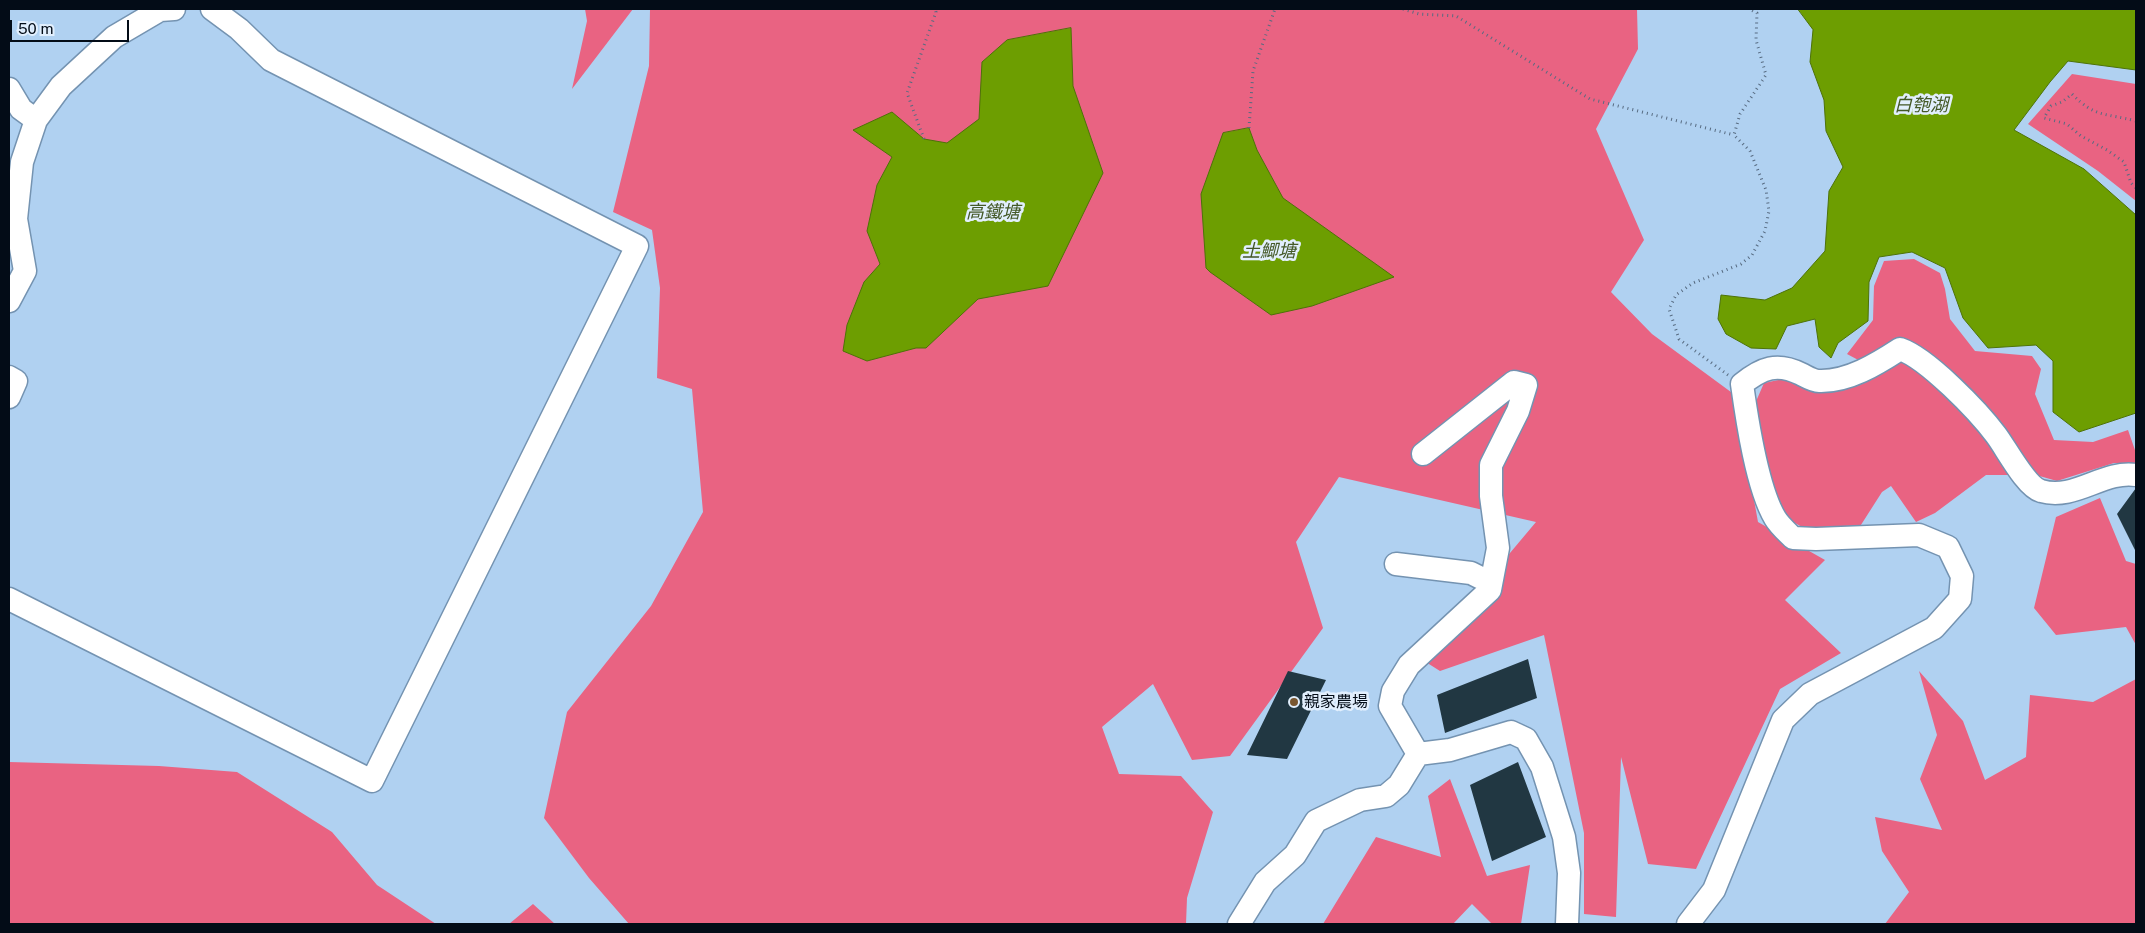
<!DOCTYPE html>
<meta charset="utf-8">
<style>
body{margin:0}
#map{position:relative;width:2145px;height:933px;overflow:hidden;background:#b0d1f1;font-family:"Public Sans",sans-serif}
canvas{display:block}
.frame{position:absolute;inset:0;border:10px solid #030c17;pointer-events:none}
.scale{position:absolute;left:10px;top:20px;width:119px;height:22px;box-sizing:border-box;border:2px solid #030c17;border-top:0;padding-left:6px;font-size:15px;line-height:18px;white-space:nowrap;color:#030c17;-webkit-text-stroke:4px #e2effd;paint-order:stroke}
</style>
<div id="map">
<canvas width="2145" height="933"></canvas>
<div class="frame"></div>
<div class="scale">50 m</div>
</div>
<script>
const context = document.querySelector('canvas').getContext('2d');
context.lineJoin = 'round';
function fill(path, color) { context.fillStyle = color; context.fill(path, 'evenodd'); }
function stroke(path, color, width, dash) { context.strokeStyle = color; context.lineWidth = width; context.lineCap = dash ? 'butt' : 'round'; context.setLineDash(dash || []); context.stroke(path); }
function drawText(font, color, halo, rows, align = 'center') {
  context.font = font + ' "Public Sans","Noto Sans TC",sans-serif'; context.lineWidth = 5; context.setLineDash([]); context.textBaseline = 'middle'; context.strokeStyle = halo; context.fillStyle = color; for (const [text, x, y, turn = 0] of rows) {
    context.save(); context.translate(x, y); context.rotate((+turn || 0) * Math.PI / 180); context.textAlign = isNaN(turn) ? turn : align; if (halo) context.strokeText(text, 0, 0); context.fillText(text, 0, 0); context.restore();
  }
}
const forest = new Path2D(`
 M585 9H633L572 89 587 21Z
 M650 9H1637L1638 49 1596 129 1644 240 1611 292 1652 334 1735 395 1758 522 1825 560 1785 600 1841 653 1780 689 1696 869 1648 864 1621 757 1616 917 1584 914V833L1544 635 1440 671 1421 659 1536 522 1339 477 1296 542 1323 628 1230 756 1192 760 1153 684 1102 727 1119 774 1181 776 1213 812 1187 898 1186 924H629L589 878 544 818 567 712 651 606 703 512 692 389 657 378 660 288 652 230 613 212 649 66Z
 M2072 74 2136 84V201L2098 171 2028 124Z
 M1914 259 1940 273 1945 289 1950 319 1975 351 2032 356 2041 369 2035 394 2054 440 2093 442 2128 430 2136 453V463H2114L2057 481 2036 475H1986L1935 513 1916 522 1891 486 1882 492 1859 528 1809 531 1781 515 1754 406 1764 383 1783 379 1813 391 1877 370 1847 354 1873 320 1874 286 1884 261Z
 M2100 498 2126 561 2136 564V645L2126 627 2056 635 2034 608 2056 517Z
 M1919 671 1963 721 1985 780 2026 757 2030 695 2093 702 2136 679V924H1885L1909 892 1882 851 1875 817 1942 830 1920 779 1937 735Z
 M9 762 159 766 237 772 332 832 377 885 436 924H9Z
 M1450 779 1487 876 1530 865 1521 924H1492L1472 904 1453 924H1323L1376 837 1441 857 1428 796Z
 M533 904 555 924H509Z`);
const water = new Path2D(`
 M1798 9H2136V70L2068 61 2050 82 2014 130 2084 169 2136 215V413L2079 432 2053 412V361L2036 345 1988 348 1963 318 1945 268 1912 252 1879 257 1869 282 1868 321 1838 343 1831 358 1819 347 1815 319 1787 326 1776 349 1751 348 1726 334 1718 319 1721 295 1765 300 1792 288 1825 251 1829 191 1843 167 1826 131 1824 100 1810 62 1813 30Z
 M1071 28 1073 86 1103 173 1048 286 978 299 926 348H916L867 361 843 351 847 325 864 282 880 264 867 231 877 185 892 157 853 130 892 112 924 139 947 143 979 119 982 62 1007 40Z
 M1249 128 1257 150 1283 198 1394 277 1312 306 1271 315 1210 272 1206 268 1201 194 1223 133Z`);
const building = new Path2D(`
 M2136 488V552L2117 514Z
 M1528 659 1537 698 1445 733 1437 695Z
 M1288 671 1326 680 1287 759 1247 755Z
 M1518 762 1546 837 1492 861 1470 785Z`);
const path = new Path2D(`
 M1403 9 1419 14 1456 16 1590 99 1734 135
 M2136 121C2106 113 2095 118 2072 94L2062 102 2051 106 2044 118 2067 124 2081 136 2107 150 2124 162 2131 183 2136 188
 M1249 128 1253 71 1275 9
 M924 139 907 93 936 12 935 9
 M1728 375 1679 339 1669 309 1676 295 1693 283 1741 264 1752 255 1765 231 1769 211 1766 190 1750 151 1734 135 1740 114 1766 75 1756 40 1757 13 1749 9`);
const minor = new Path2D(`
 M9 89 21 109 36 120
 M9 301 25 271 16 219 22 162 36 120 61 86 114 37 160 10 174 9
 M9 377 16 381 9 397
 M1396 564 1471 573 1491 583
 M9 599 372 781 637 246 271 60 239 29 212 9
 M1418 754 1450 750 1511 732 1526 739 1542 767 1564 837 1569 873 1567 924
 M1239 924 1265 882 1295 855 1316 821 1360 800 1386 796 1399 785 1418 754 1390 706 1393 691 1409 665 1490 590 1498 548 1491 496V465L1518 411 1526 385 1514 382 1423 454
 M1688 924 1714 890 1783 720 1810 694 1934 628 1960 599 1962 576 1948 547 1919 535 1816 539 1793 538C1787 532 1779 525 1775 518 1757 488 1747 420 1742 384 1762 368 1777 362 1801 374 1807 377 1813 381 1819 381 1848 382 1877 364 1900 349 1927 358 1978 411 1996 435 2006 448 2026 487 2041 491 2075 501 2103 470 2136 475`);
const markers = [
 [1294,702,5,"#79562f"]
];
const poiNames = [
 ["親家農場",1304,702]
];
const waterNames = [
 ["白匏湖",1921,105],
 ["高鐵塘",993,212],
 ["土鯽塘",1269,251]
];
fill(forest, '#e96382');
fill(water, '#6d9e01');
stroke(water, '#4d7208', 1);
fill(building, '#213742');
stroke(minor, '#7493b1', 25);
stroke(path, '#576b81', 3, [1, 4]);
stroke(minor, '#fff', 22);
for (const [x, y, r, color] of markers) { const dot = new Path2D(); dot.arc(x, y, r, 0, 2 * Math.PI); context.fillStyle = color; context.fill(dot); stroke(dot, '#e2effd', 2); }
drawText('16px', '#030c17', '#e2effd', poiNames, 'left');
drawText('italic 18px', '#445927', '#e2effd', waterNames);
</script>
